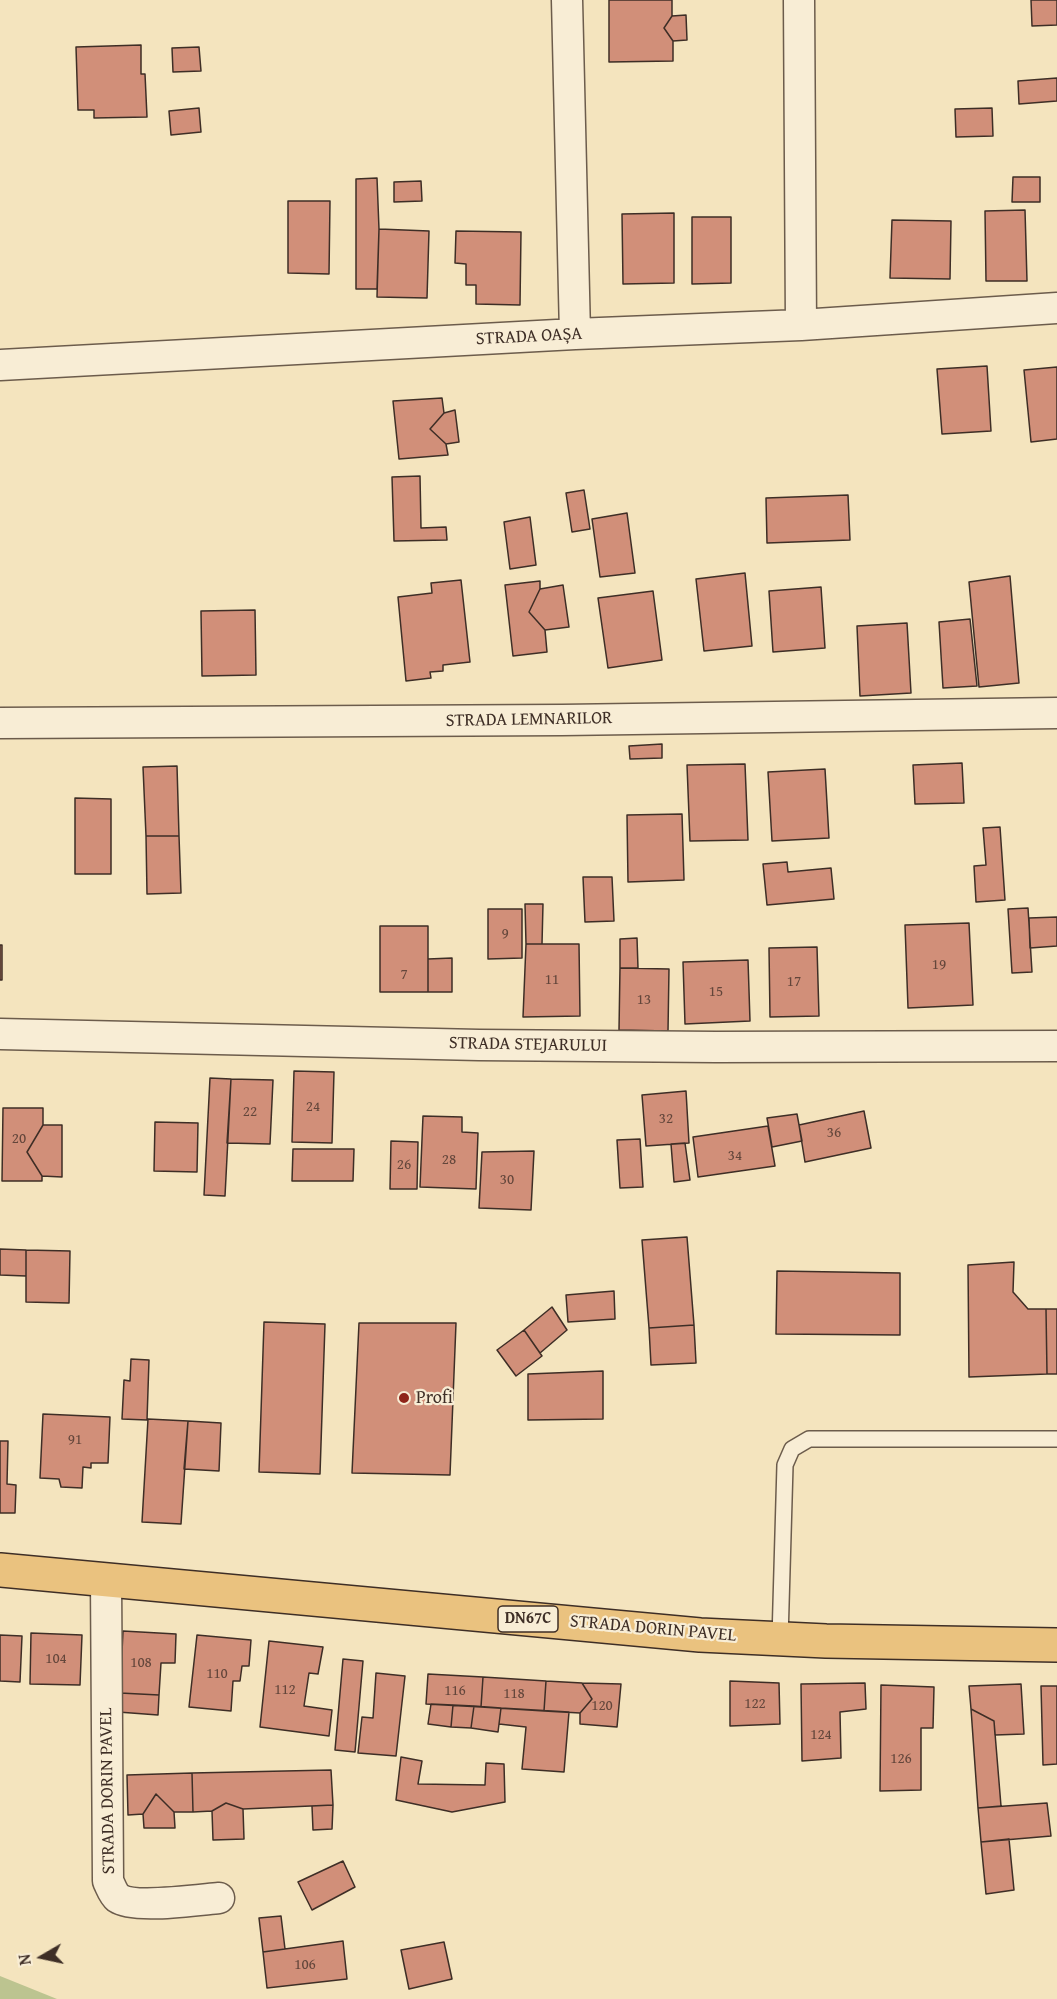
<!DOCTYPE html>
<meta charset="utf-8">
<style>
body{margin:0}
#map{position:relative;width:1057px;height:1999px;overflow:hidden;background:#f4e4be;font-family:"Gentium Book Plus",serif}
canvas{display:block}
.north{position:absolute;left:12px;top:1927px;width:60px;height:60px;-webkit-text-stroke:4px #f8edd5;paint-order:stroke;rotate:261deg;font-size:16px;font-weight:700;line-height:24px;text-align:center;color:#3e2e26}
.north::after{content:'';display:block;margin:auto;width:21px;height:27px;background:#3e2e26;clip-path:polygon(50% 0,100% 100%,50% 72%,0 100%)}
</style>
<div id="map">
<canvas width="1057" height="1999"></canvas>
<div class="north">N</div>
</div>
<script>
const context = document.querySelector('canvas').getContext('2d');
context.lineJoin = 'round';
function fill(path, color) { context.fillStyle = color; context.fill(path, 'evenodd'); }
function stroke(path, color, width, dash) { context.strokeStyle = color; context.lineWidth = width; context.lineCap = dash ? 'butt' : 'round'; context.setLineDash(dash || []); context.stroke(path); }
function drawText(font, color, halo, rows, align = 'center') {
  context.font = font + ' "Gentium Book Plus",serif'; context.lineWidth = 4.5; context.setLineDash([]); context.textBaseline = 'middle'; context.strokeStyle = halo; context.fillStyle = color; for (const [text, x, y, turn = 0] of rows) {
    context.save(); context.translate(x, y); context.rotate((+turn || 0) * Math.PI / 180); context.textAlign = isNaN(turn) ? turn : align; if (halo) context.strokeText(text, 0, 0); context.fillText(text, 0, 0); context.restore();
  }
}
const green = new Path2D(`
 M0 1976 57 1999H0Z`);
const building = new Path2D(`
 M609 0H672V16L664 28 673 41V61L609 62Z
 M1031 0H1057V25L1032 26Z
 M686 15 687 40 673 41 664 28 672 16Z
 M141 45V74H145L147 117 94 118V110H78L76 47Z
 M199 47 201 71 173 72 172 48Z
 M1057 78V101L1019 104 1018 81Z
 M199 108 201 132 171 135 169 111Z
 M992 108 993 136 956 137 955 109Z
 M1013 177H1040V202H1012Z
 M377 178 379 229 377 289H356V179Z
 M421 181 422 201 394 202V182Z
 M288 201H330L329 274 288 273Z
 M1025 210 1027 281H986L985 211Z
 M674 213V283L623 284 622 214Z
 M692 217H731V283L692 284Z
 M892 220 951 221 950 279 890 278Z
 M379 229 429 231 427 298 377 297Z
 M456 231 521 232 520 305 476 304V285H466V264L455 263Z
 M987 366 991 431 942 434 937 369Z
 M1057 367V439L1031 442 1024 370Z
 M442 398 444 413 430 429 446 444 448 455 399 459 393 401Z
 M455 410 459 442 446 444 430 429 444 413Z
 M420 476 421 528 446 527 447 540 394 541 392 477Z
 M584 490 590 529 572 532 566 493Z
 M848 495 850 540 767 543 766 498Z
 M627 513 635 573 600 577 592 519Z
 M530 517 536 565 510 569 504 522Z
 M745 573 752 646 704 651 696 579Z
 M1010 576 1019 683 979 687 969 582Z
 M461 580 470 662 443 665V671L430 672 431 678 406 681 398 597 432 593 431 583Z
 M540 581V589L529 612 545 630 547 652 513 656 505 585Z
 M563 585 569 627 545 630 529 612 540 589Z
 M821 587 825 648 773 652 769 591Z
 M653 591 662 660 608 668 598 598Z
 M255 610 256 675 202 676 201 611Z
 M970 619 977 686 943 688 939 622Z
 M907 623 911 693 860 696 857 626Z
 M662 744V758L630 759 629 746Z
 M962 763 964 803 915 804 913 765Z
 M745 764 748 840 690 841 687 765Z
 M177 766 179 836H146L143 767Z
 M825 769 829 838 772 841 768 772Z
 M75 798 111 799V874H75Z
 M682 814 684 880 628 882 627 815Z
 M1000 827 1005 900 976 902 974 866 986 865 983 828Z
 M146 836H179L181 893 147 894Z
 M787 862 788 872 831 868 834 899 767 905 763 864Z
 M583 877H612L614 921 585 922Z
 M525 904H543L542 944H526Z
 M1028 908 1032 972 1012 973 1008 909Z
 M488 909H522V958L488 959Z
 M1057 917V946L1030 948 1029 918Z
 M969 923 973 1005 908 1008 905 925Z
 M380 926H428V992H380Z
 M637 938 638 968H620V939Z
 M526 944H579L580 1016 523 1017Z
 M0 945H2V980H0Z
 M817 947 819 1016 770 1017 769 948Z
 M452 958V992H428V959Z
 M748 960 750 1021 685 1024 683 962Z
 M620 968 669 969 668 1031 619 1030Z
 M294 1071 334 1072 332 1143 292 1142Z
 M210 1078 231 1079 225 1196 204 1195Z
 M231 1079 273 1080 270 1144 227 1143Z
 M686 1091 689 1143 646 1146 642 1095Z
 M3 1108H43V1125L27 1152 42 1176V1181H2Z
 M864 1111 871 1148 805 1162 799 1125Z
 M797 1114 802 1141 772 1147 767 1118Z
 M423 1116 462 1117V1132L478 1133 476 1189 420 1187Z
 M155 1122 198 1123 197 1172 154 1171Z
 M43 1125H62V1177L42 1176 27 1152Z
 M768 1126 775 1166 698 1177 693 1137Z
 M640 1139 643 1187 620 1188 617 1140Z
 M391 1141 418 1142 417 1189H390Z
 M685 1143 690 1180 674 1182 671 1144Z
 M293 1149H354L353 1181H292Z
 M534 1151 531 1210 479 1208 482 1152Z
 M687 1237 694 1325 649 1328 642 1240Z
 M0 1249 26 1250V1276L0 1275Z
 M26 1250 70 1251 69 1303 26 1302Z
 M1014 1262 1013 1292 1028 1309H1046L1047 1374 969 1377 968 1265Z
 M777 1271 900 1273V1335L776 1334Z
 M614 1291 615 1319 568 1322 566 1295Z
 M552 1307 567 1330 540 1353 524 1330Z
 M1046 1309H1057V1374H1047Z
 M264 1322 325 1324 320 1474 259 1472Z
 M359 1323H456L450 1475 352 1473Z
 M694 1325 696 1363 651 1365 649 1328Z
 M524 1330 542 1356 516 1376 497 1350Z
 M131 1359 149 1360 147 1420 122 1419 124 1380 130 1381Z
 M603 1371V1419L528 1420V1374Z
 M43 1414 110 1417 108 1463H91V1468L83 1467 82 1488 61 1487 59 1479 40 1478Z
 M148 1419 188 1421 181 1524 142 1522Z
 M188 1421 221 1423 219 1471 184 1469Z
 M0 1441H8L7 1484 16 1485 15 1513H0Z
 M123 1631 176 1634 175 1663H161L159 1695 120 1693Z
 M31 1633 82 1635 80 1685 30 1684Z
 M0 1635 22 1636 20 1682 0 1681Z
 M197 1635 251 1640 249 1666H242L240 1681H233L231 1711 189 1707Z
 M269 1641 323 1647 318 1674 309 1673 304 1706 332 1710 329 1736 260 1727Z
 M343 1659 363 1661 355 1752 335 1750Z
 M376 1673 405 1676 396 1756 358 1753 362 1717 373 1718Z
 M428 1674 483 1677 481 1707 426 1704Z
 M483 1677 546 1681 544 1711 481 1707Z
 M546 1681 582 1683 592 1699 580 1713 544 1711Z
 M730 1681 779 1683 780 1724 730 1726Z
 M582 1683 621 1684 617 1727 580 1724V1713L592 1699Z
 M865 1683 866 1709 840 1712 841 1758 802 1761 801 1684Z
 M1021 1684 1024 1734 995 1735 994 1721 971 1709 969 1686Z
 M881 1685 934 1687 933 1728H921V1790L880 1791Z
 M1041 1686H1057V1764L1043 1765Z
 M120 1693 159 1695 158 1715 118 1712Z
 M431 1704 453 1705 451 1727 428 1724Z
 M453 1705 474 1706 471 1728 451 1727Z
 M474 1706 501 1708 498 1732 471 1728Z
 M501 1708 569 1712 564 1772 522 1769 526 1727 499 1724Z
 M971 1709 994 1721 1001 1806 978 1808Z
 M401 1757 422 1761 418 1784 485 1785 486 1763 504 1764 505 1802 452 1812 396 1800Z
 M331 1770 333 1805 243 1809 226 1803 212 1811 193 1812 192 1773Z
 M192 1773 193 1812H174L156 1794 143 1814 128 1815 127 1775Z
 M156 1794 174 1812 175 1828H144L143 1814Z
 M226 1803 243 1809 244 1839 213 1840 212 1811Z
 M1047 1803 1051 1836 981 1842 978 1808Z
 M333 1805 332 1829 313 1830 312 1806Z
 M1009 1839 1014 1890 986 1894 981 1842Z
 M343 1861 355 1887 312 1910 298 1882Z
 M281 1916 285 1949 263 1952 259 1918Z
 M343 1941 347 1979 267 1988 263 1952Z
 M444 1942 452 1979 409 1989 401 1950Z`);
const service = new Path2D(`
 M780 1639 785 1465 792 1449 809 1439H1057`);
const minor = new Path2D(`
 M567 0 575 334
 M799 0 801 325
 M0 365 575 334 801 325 1057 308
 M0 723 562 720 1057 713
 M0 1034 479 1045 716 1047 1057 1046
 M106 1580 108 1881C111 1887 113 1894 118 1898 134 1909 197 1900 219 1898`);
const primary = new Path2D(`
 M0 1570 700 1635 826 1641 1057 1645`);
const markers = [
 [404,1398,6,"#8f2418"]
];
const numberNames = [
 ["9",505,934],
 ["19",939,965],
 ["7",404,975],
 ["11",552,980],
 ["17",794,982],
 ["15",716,992],
 ["13",644,1000],
 ["24",313,1107],
 ["22",250,1112],
 ["32",666,1119],
 ["36",834,1133],
 ["20",19,1139],
 ["34",735,1156],
 ["28",449,1160],
 ["26",404,1165],
 ["30",507,1180],
 ["91",75,1440],
 ["104",56,1659],
 ["108",141,1663],
 ["110",217,1674],
 ["112",285,1690],
 ["116",455,1691],
 ["118",514,1694],
 ["122",755,1704],
 ["120",602,1706],
 ["124",821,1735],
 ["126",901,1759],
 ["106",305,1965]
];
const shields = [
 [528,1619,60]
];
const shieldNames = [
 ["DN67C",528,1619]
];
const streetNames = [
 ["STRADA OAȘA",529,337,-3],
 ["STRADA LEMNARILOR",529,720,-1],
 ["STRADA STEJARULUI",528,1045,1],
 ["STRADA DORIN PAVEL",653,1629,5],
 ["STRADA DORIN PAVEL",108,1791,-91]
];
const poiNames = [
 ["Profi",416,1398]
];
fill(green, '#bcc490');
fill(building, '#d18f79');
stroke(building, '#3e2e26', 1.5);
stroke(service, '#6c5c4c', 18);
stroke(minor, '#6c5c4c', 33);
stroke(primary, '#3e2e26', 36);
stroke(service, '#f8edd5', 15);
stroke(minor, '#f8edd5', 30);
stroke(primary, '#eac27f', 33);
for (const [x, y, r, color] of markers) { const dot = new Path2D(); dot.arc(x, y, r, 0, 2 * Math.PI); context.fillStyle = color; context.fill(dot); stroke(dot, '#f8edd5', 2); }
drawText('15px', '#63463b', null, numberNames);
for (const [x, y, w] of shields) { const box = new Path2D(); box.roundRect(x - w / 2, y - 13, w, 26, 4.5); context.fillStyle = '#f8edd5'; context.fill(box); stroke(box, '#3e2e26', 1.5); }
drawText('bold 16px', '#3e2e26', null, shieldNames);
drawText('18px', '#3e2e26', '#f8edd5', streetNames);
drawText('18px', '#3e2e26', '#f8edd5', poiNames, 'left');
</script>
